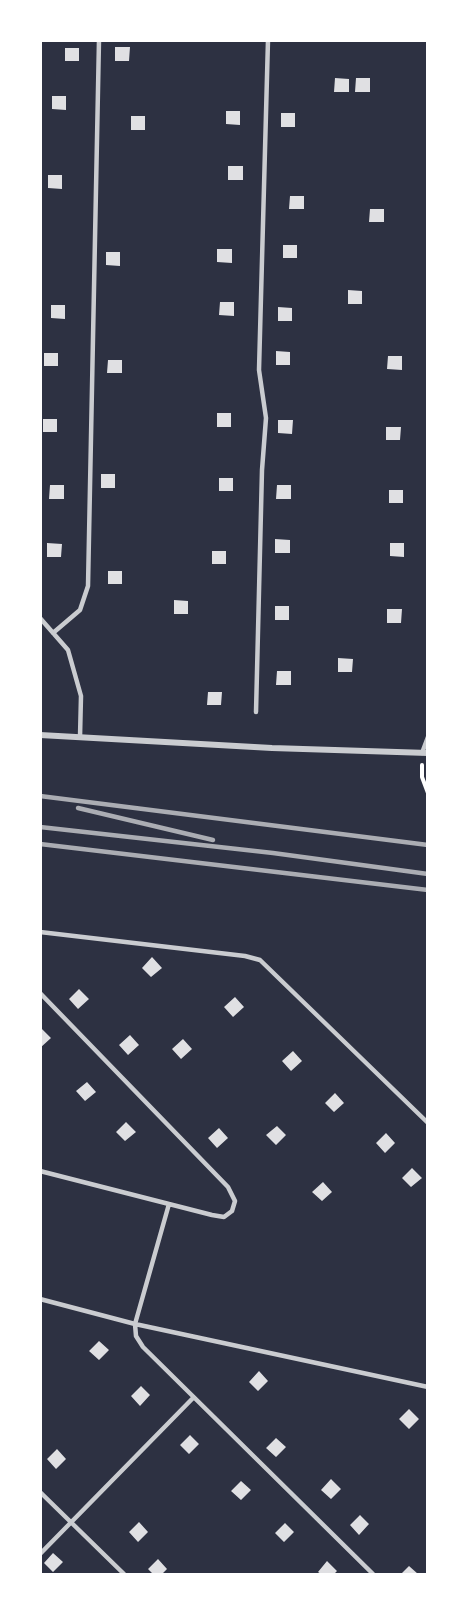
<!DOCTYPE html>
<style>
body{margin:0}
#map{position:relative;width:468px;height:1615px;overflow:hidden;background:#2d3142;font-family:"Source Serif 4",serif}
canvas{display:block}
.frame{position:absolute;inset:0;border:42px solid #fff;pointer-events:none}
</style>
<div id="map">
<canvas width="468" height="1615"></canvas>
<div class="frame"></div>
</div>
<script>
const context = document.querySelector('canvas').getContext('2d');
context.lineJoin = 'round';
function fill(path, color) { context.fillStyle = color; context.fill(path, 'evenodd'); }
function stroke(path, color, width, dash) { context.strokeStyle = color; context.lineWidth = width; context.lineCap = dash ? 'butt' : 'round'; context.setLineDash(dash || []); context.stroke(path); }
const building = new Path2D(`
 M115 47H130L129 61H115Z
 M65 48H79V61H65Z
 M335 78 349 79V92H334Z
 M356 78H370V92H355Z
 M52 96H66V110L52 109Z
 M226 111H240V125L226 124Z
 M281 113H295V127H281Z
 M131 116H145V130H131Z
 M228 166H243V180H228Z
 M48 175H62V189L48 188Z
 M290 196H304V209H289Z
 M370 209H384V222H369Z
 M283 245H297V258H283Z
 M217 249H232V263L217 262Z
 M106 252H120V266L106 265Z
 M348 290 362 291V304H348Z
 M220 302H234V316L219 315Z
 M51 305H65V319L51 318Z
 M278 307 292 308V321H278Z
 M276 351 290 352V365H276Z
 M44 353H58V366H44Z
 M388 356H402V370L387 369Z
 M108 360H122V373H107Z
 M217 413H231V427H217Z
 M43 419H57V432H43Z
 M278 420H293L292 434 278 433Z
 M386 427H401L400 440H386Z
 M101 474H115V488H101Z
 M219 478H233V491H219Z
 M50 485H64V499H49Z
 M277 485H291V499H276Z
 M389 490H403V503H389Z
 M275 539 290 540V553H275Z
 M47 543 62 544 61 557H47Z
 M390 543H404V557L390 556Z
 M212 551H226V564H212Z
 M108 571H122V584H108Z
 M174 600 188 601V614H174Z
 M275 606H289V620H275Z
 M387 609H402L401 623H387Z
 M338 658 353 659 352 672H338Z
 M277 671H291V685H276Z
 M208 692H222L221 705H207Z
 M152 957 162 968 151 977 142 968Z
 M79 989 89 999 78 1009 69 999Z
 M235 997 244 1007 233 1017 224 1007Z
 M40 1027 51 1038 40 1048Z
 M130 1035 139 1045 128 1055 119 1045Z
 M183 1039 192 1049 181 1059 172 1049Z
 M293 1051 302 1061 291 1071 282 1061Z
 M87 1082 96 1092 85 1101 76 1091Z
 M335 1093 344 1103 334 1112 325 1103Z
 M126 1122 136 1132 125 1141 116 1132Z
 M277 1126 286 1135 276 1145 266 1135Z
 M219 1128 228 1138 217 1148 208 1138Z
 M386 1133 395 1143 385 1153 376 1143Z
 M412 1168 422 1178 411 1187 402 1178Z
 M323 1182 332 1192 322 1201 312 1192Z
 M99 1341 109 1350 99 1360 89 1351Z
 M259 1371 268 1381 258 1391 249 1382Z
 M141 1386 150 1395 140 1406 131 1396Z
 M409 1409 419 1419 409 1429 399 1419Z
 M190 1435 199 1444 189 1454 180 1445Z
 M276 1438 286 1447 276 1457 266 1448Z
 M57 1449 66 1459 56 1469 47 1459Z
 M331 1479 341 1489 331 1499 321 1490Z
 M241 1481 251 1490 241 1500 231 1491Z
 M360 1515 369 1524 359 1535 350 1525Z
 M139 1522 148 1532 138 1542 129 1532Z
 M285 1523 294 1532 284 1542 275 1533Z
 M53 1553 63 1562 53 1572 44 1563Z
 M158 1559 167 1569 162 1574H153L148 1569Z
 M327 1561 337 1571 334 1574H321L318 1572Z
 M409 1566 418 1574H401Z`);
const path = new Path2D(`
 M422 765V777L428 793`);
const service = new Path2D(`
 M40 618 68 650 81 696 80 737
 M53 633 80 610 88 586 99 40
 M256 712 262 470 266 418 259 370 268 40
 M422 753 428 737
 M40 932 245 956 260 960 428 1123
 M40 993 228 1187 235 1201 232 1211 224 1217 212 1215 40 1171
 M169 1204 135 1324 136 1336 143 1347 373 1574
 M40 1299 135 1324 428 1387
 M40 1492 124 1574
 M40 1554 193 1398`);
const minor = new Path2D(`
 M40 735 272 748 428 753`);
const rail = new Path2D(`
 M40 796 428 845
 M78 808 213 840
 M40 827 273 853 428 874
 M40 844 428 890`);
fill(building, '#e0e0e3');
stroke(path, '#fff', 4);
stroke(service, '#caccd0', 4.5);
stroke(minor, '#caccd0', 6);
stroke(rail, '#abadb3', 4.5);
</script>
